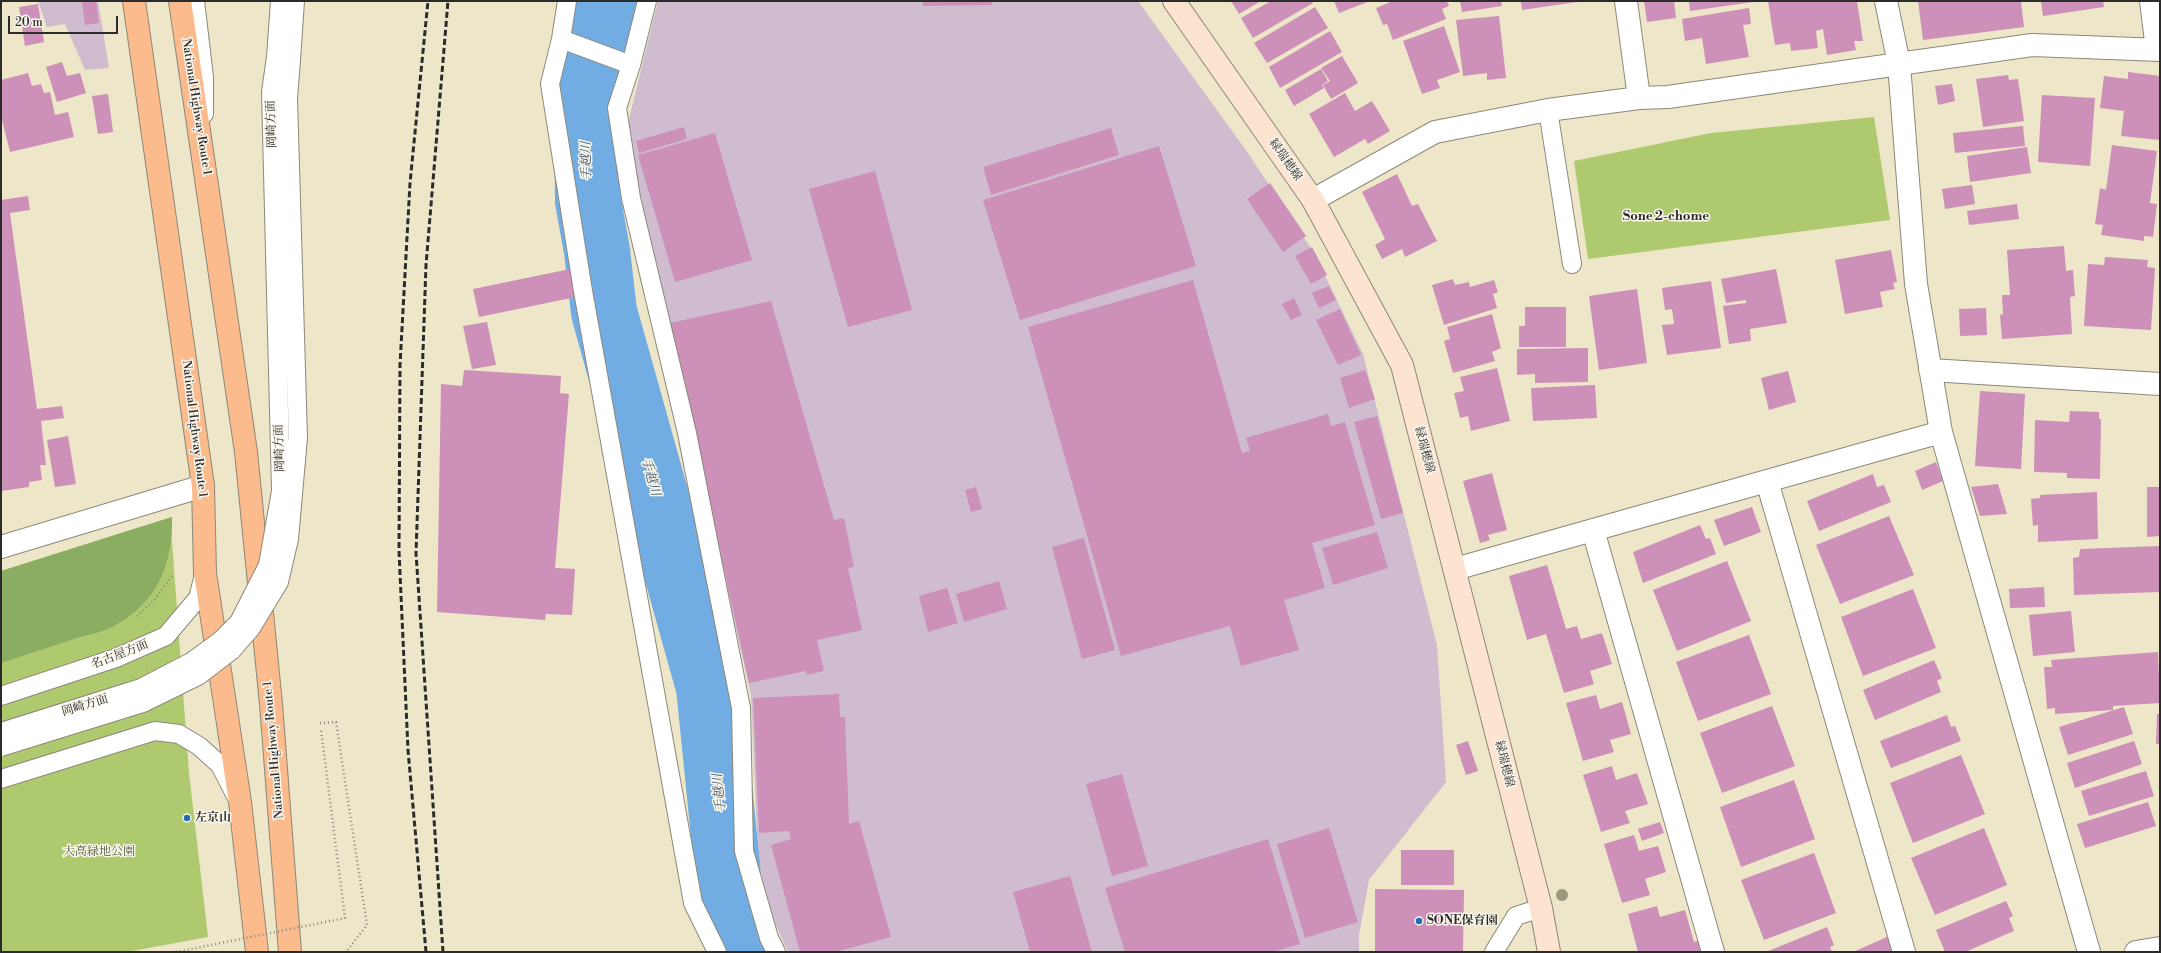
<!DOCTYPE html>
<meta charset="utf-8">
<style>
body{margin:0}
#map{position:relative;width:2161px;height:953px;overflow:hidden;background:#ede6c8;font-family:"Libre Bodoni",serif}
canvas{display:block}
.frame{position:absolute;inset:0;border:2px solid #2b2b2b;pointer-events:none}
.scale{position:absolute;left:8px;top:16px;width:110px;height:18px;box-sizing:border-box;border:2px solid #2b2b2b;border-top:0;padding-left:5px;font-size:12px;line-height:14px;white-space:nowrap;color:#2b2b2b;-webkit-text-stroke:3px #fbf7ec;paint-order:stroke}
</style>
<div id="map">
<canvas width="2161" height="953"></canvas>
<div class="frame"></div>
<div class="scale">20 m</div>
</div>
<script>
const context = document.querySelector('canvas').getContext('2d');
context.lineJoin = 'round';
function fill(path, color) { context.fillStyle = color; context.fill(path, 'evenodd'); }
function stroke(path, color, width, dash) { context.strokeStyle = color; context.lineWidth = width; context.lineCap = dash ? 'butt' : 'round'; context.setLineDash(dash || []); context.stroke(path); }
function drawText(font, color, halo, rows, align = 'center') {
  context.font = font + ' "Libre Bodoni","Noto Serif JP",serif'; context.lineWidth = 3; context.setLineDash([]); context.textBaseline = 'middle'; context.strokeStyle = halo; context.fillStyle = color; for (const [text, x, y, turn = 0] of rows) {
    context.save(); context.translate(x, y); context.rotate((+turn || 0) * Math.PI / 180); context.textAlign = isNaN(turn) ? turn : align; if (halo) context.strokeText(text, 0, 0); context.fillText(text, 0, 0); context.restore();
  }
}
const industrial = new Path2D(`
 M38 1H98L109 68 85 70 65 24 47 27Z
 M658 1H1138L1248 153 1314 253 1363 354 1437 645 1446 782 1369 880 1359 935V952H788L768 908 758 855 751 695 628 154V123Z`);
const green = new Path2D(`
 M1874 117 1890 220 1588 259 1574 161 1711 133Z
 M172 517V542L189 773 208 937 127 952H1V571Z`);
const forest = new Path2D(`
 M172 517C172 566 158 603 112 627 100 633 86 635 74 639 50 647 25 655 1 663V571Z`);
const river = new Path2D(`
 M610 1 587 97 588 201 597 251 604 312 709 687 731 905 748 952`);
const building = new Path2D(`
 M82 1H96L99 23 85 25Z
 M923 1H992V5L923 6Z
 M1231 1H1261L1239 14Z
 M1271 1H1311L1313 3 1253 38 1241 18Z
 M1334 1H1370L1339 13Z
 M1393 1H1447L1449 6 1442 9 1446 19 1393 40 1387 24 1383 25 1376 8Z
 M1460 1H1501L1502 6 1462 12Z
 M1521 1H1577V2L1522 10Z
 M1644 1H1674L1676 18 1647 22Z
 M1689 1H1752L1753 2 1690 11Z
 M1768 1H1857L1863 41H1854L1856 50 1827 55 1823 29 1816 31 1818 48 1791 51 1790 43 1775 45Z
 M1918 1H2021L2024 27 1923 40Z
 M2041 1H2103L2104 7 2043 16Z
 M38 4 44 42 25 46 19 7Z
 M1315 7 1328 28 1267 63 1254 43Z
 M1749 8 1751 24 1743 25 1749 57 1706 64 1702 38 1685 41 1682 19Z
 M1499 16 1506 78 1487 80V73L1463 76 1456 20Z
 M1444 26 1460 72 1437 80 1440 88 1422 94 1403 41Z
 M1330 31 1342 52 1280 88 1269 67Z
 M1342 56 1358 83 1331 99 1323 85 1330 81 1321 68Z
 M62 62 67 76 80 73 86 93 57 102 46 67Z
 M1321 69 1328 81 1322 85 1324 88 1294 106 1285 90Z
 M2128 72 2160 76V140L2121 136 2124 111 2100 108 2104 76 2128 79Z
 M28 73 32 86 41 84 44 93 50 92 55 115 68 112 74 137 10 152 1 116V80Z
 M2008 75 2009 80 2018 79 2024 121 1983 127 1976 79Z
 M1952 84 1955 101 1938 105 1935 86Z
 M1345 93 1355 111 1372 101 1390 131 1368 144 1365 139 1334 157 1309 114Z
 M108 94 113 132 98 134 92 96Z
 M2042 95 2095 98 2090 166 2038 162Z
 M2023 126 2025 146 1955 153 1953 133Z
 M684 127 687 139 639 153 636 141Z
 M1111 128 1119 155 991 195 983 167Z
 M715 133 752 260 675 282 638 155Z
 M2112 145 2157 151 2150 203 2157 204 2153 237 2144 236V241L2101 235 2103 225 2095 224 2100 188 2106 190Z
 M1159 146 1196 266 1020 320 983 200Z
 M2027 147 2031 173 1970 182 1967 156Z
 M875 171 912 310 848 327 809 189Z
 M1397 174 1412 206 1418 204 1437 241 1405 257 1402 249 1382 259 1375 245 1385 239 1362 192Z
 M1270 183 1306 236 1283 252 1247 199Z
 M1972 185 1975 204 1945 209 1942 189Z
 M28 196 30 210 10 213 37 409 62 406 64 418 41 421 46 465H40L42 480 29 482V487L1 491V200Z
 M2017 204 2019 219 1969 225 1967 211Z
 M2064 246 2066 271 2073 270 2075 296 2070 297 2072 334 2002 339 2000 315 2003 314 2002 295H2010L2007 250Z
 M1312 247 1327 275 1311 284 1295 256Z
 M1891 250 1897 282 1893 283 1895 289 1880 292 1883 307 1845 314 1835 260Z
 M2105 257 2148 260 2147 267 2155 268 2151 330 2084 326 2088 264 2104 265Z
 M570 269 576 297 479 317 473 289Z
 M1776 269 1787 323 1750 329 1751 341 1729 344 1723 306 1746 303V300L1726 303 1721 279Z
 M1453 279 1455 285 1469 282 1470 287 1494 280 1498 292 1493 294 1497 308 1444 325 1432 285Z
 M1193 280 1242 453 1250 451 1246 438 1328 414 1331 426 1345 422 1375 525 1312 543 1325 588 1284 600 1299 650 1241 666 1230 626 1121 656 1028 327Z
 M1711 281 1721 348 1667 355 1662 325 1674 324 1672 309 1665 310 1662 288Z
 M1329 286 1336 300 1319 308 1312 293Z
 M1637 289 1647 363 1599 370 1589 296Z
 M1294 298 1302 315 1291 320 1282 304Z
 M771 301 834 520 844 518 854 567 848 568 862 630 817 640 824 671 807 675 806 671 749 683 670 323Z
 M1525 307H1566V347H1519V326H1525Z
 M1986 308 1987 335 1960 336 1959 309Z
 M1340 309 1361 355 1338 365 1316 320Z
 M1492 314 1501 348 1492 352 1495 361 1453 373 1444 341 1450 339 1447 327Z
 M487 322 496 365 472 369 463 326Z
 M1588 348V382L1535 383V374L1517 375V349Z
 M1497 368 1510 421 1471 431 1468 416 1460 418 1454 393 1464 391 1460 377Z
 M464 370 561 376 560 393 569 394 555 568 575 569 572 615 546 614 545 620 437 612 441 384 462 386Z
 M1365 370 1375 399 1349 408 1340 378Z
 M1788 371 1796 402 1769 410 1761 378Z
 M1595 385 1597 418 1533 421 1531 388Z
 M1980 391 2025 394 2021 469 1975 466Z
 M2070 411 2099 412V419H2101L2100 479 2067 478V473L2034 472 2035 420 2069 422Z
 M1377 416 1403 513 1381 519 1354 422Z
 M68 436 76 484 55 487 47 440Z
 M1936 462 1943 481 1922 490 1915 471Z
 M1492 473 1507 530 1488 535 1490 540 1480 543 1463 481Z
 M1873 474 1877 487 1884 485 1891 502 1819 531 1807 501Z
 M1998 484 2007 514 1980 516 1971 487Z
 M976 487 982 509 971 512 965 490Z
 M2147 487H2160V536L2147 537Z
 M2097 492 2098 539 2038 542V525L2033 526 2031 499 2040 498V495Z
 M1752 507 1761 532 1724 546 1714 520Z
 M1889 516 1914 575 1840 604 1816 545Z
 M1700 525 1706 539 1710 538 1716 554 1643 583 1633 552Z
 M1377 532 1388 568 1333 585 1322 548Z
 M1084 538 1115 650 1082 659 1052 547Z
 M2160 546V592L2074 595 2073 558 2079 557 2080 549Z
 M1727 561 1751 621 1677 651 1653 590Z
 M1547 565 1566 629 1577 626 1581 639 1602 633 1612 664 1590 671 1594 684 1564 693 1546 634 1527 640 1509 576Z
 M999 581 1007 609 964 622 956 594Z
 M2044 587 2045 607 2010 608 2009 589Z
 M947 588 958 623 928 632 919 596Z
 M1913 589 1936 648 1863 676 1841 617Z
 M2071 611 2075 652 2033 656 2029 615Z
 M1749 635 1771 694 1698 721 1676 662Z
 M2158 652 2160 703 2113 706V710L2055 714V708L2047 709 2044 667H2052L2051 660Z
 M1934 660 1942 678 1937 681 1941 692 1875 720 1863 690Z
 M839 694 840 717H845L849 824 859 821 891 937 835 952H800L771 845 791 839 789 831 759 833 753 698Z
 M1596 695 1600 709 1622 702 1631 734 1610 740 1614 752 1583 761 1566 703Z
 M1772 706 1795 766 1722 793 1700 733Z
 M2124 707 2133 734 2068 755 2059 727Z
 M2157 714H2160V744H2156Z
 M1947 715 1951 727 1955 726 1961 741 1891 768 1880 741Z
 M1468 741 1478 771 1466 775 1456 745Z
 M2134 741 2142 764 2075 788 2067 763Z
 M1961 755 1985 814 1913 843 1890 783Z
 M1612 766 1616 780 1637 773 1648 804 1625 811 1630 823 1601 832 1583 775Z
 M2146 771 2154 796 2089 816 2081 791Z
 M1122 774 1148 866 1112 876 1086 784Z
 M1794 780 1815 839 1741 867 1720 807Z
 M2148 802 2156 826 2085 848 2077 824Z
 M1660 822 1664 833 1642 841 1638 829Z
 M1329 828 1358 922 1305 938 1277 844Z
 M1984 828 2007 885 1935 915 1911 858Z
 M1634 835 1639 851 1658 846 1666 872 1645 879 1650 895 1622 903 1604 844Z
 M1268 839 1300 944 1272 952H1125L1105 888Z
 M1401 850H1454V885H1401Z
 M1814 853 1836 913 1764 940 1741 880Z
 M1070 876 1092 952H1030L1013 892Z
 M1375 889 1464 890 1463 952H1375Z
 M2006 901 2013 916 2009 918 2014 931 1965 952H1945L1936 930Z
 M1657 906 1660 917 1685 910 1694 942 1700 940 1704 952H1638L1628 914Z
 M1827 927 1834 945 1830 947 1832 952H1766Z
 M1887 937 1893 952H1853Z`);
const path = new Path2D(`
 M137 616 155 599 172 576
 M320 723 336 722 367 925 346 952
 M174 952H176`);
const service = new Path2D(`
 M195 1 204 77V114
 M567 1 561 39 550 84 583 291 693 903 717 952
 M647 1 631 65 617 108 631 198 687 433 741 708 744 851 769 938 776 952
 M561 39 631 65
 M276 57 280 1
 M291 60 295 1
 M1548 110 1572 264
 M1 696 116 658 166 636 198 598 204 575
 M1 779 155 731 179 734 199 746 220 765 236 796
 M1494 952 1516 916 1541 908`);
const minor = new Path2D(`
 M1626 1 1639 98
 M1886 1 1899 64 1916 284 1941 432 2089 952
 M2151 1 2157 50
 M1313 200 1435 132 1548 110 1639 98 1668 97 2032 45 2160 50
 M1930 370 2160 384
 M1767 481 1904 952
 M1 547 203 486
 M1455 569 1593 530
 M1713 952 1593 530 1941 432
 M2136 952 2160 948`);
const secondary = new Path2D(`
 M1174 1 1313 200 1402 365 1541 908 1549 952`);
const trunk = new Path2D(`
 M134 1 203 486 205 573 240 802 257 952
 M180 1 246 452 271 704 290 952`);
const rail = new Path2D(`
 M426 952 408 750 399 551 400 365 410 183 428 1
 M443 952 416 553 426 265 448 1`);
const pathBridge = new Path2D(`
 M176 952 345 918 321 730`);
const serviceBridge = new Path2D(`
 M1 732 141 688 191 662 220 641 239 622 268 565 281 491 271 92 276 57
 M1 747 143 703 198 676 232 650 251 628 279 582 289 539 298 438 288 98 291 60`);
const trees = [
 [1562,895]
];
const markers = [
 [187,818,4,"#1f6fb2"],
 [1419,921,4,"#1f6fb2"]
];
const streetNames = [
 ["National Highway Route 1",196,107,81],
 ["岡崎方面",272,124,-92],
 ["緑瑞穂線",1285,160,55],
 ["National Highway Route 1",194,429,83],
 ["岡崎方面",280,448,-92],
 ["緑瑞穂線",1424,450,75],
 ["名古屋方面",120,655,-21],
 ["岡崎方面",85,706,-17],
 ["National Highway Route 1",274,750,-95],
 ["緑瑞穂線",1504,764,76]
];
const poiNames = [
 ["左京山",195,818],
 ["SONE保育園",1427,921]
];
const parkNames = [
 ["大高緑地公園",99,852]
];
const waterNames = [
 ["手越川",587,161,-91],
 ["手越川",650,477,74],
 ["手越川",720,793,-96]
];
const neighbourhoodNames = [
 ["Sone 2-chome",1666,217]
];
fill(industrial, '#cfbdcf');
fill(green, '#afc96f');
fill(forest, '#8bad62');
stroke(river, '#71ace2', 66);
fill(building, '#cd90b9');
stroke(service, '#8c887a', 20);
stroke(minor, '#8c887a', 24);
stroke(secondary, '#8c887a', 24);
stroke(trunk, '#8c887a', 24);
stroke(path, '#8c887a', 2.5, [1, 3]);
stroke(service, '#fff', 18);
stroke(minor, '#fff', 22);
stroke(secondary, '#fde4d1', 22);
stroke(trunk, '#fbbb8c', 22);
stroke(rail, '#2b2b2b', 3, [6, 3]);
stroke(serviceBridge, '#8c887a', 20, []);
stroke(pathBridge, '#8c887a', 2.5, [1, 3]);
stroke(serviceBridge, '#fff', 18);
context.fillStyle = '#98997d';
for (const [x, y] of trees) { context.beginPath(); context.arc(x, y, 6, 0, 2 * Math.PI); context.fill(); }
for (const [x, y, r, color] of markers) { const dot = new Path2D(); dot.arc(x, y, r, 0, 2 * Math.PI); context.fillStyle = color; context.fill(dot); stroke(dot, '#fbf7ec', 1.5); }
drawText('12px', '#2b2b2b', '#fbf7ec', streetNames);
drawText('bold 12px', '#2b2b2b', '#fbf7ec', poiNames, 'left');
drawText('12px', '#535a3f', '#fbf7ec', parkNames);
drawText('italic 13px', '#44586b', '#fbf7ec', waterNames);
drawText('bold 13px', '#2b2b2b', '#fbf7ec', neighbourhoodNames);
</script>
